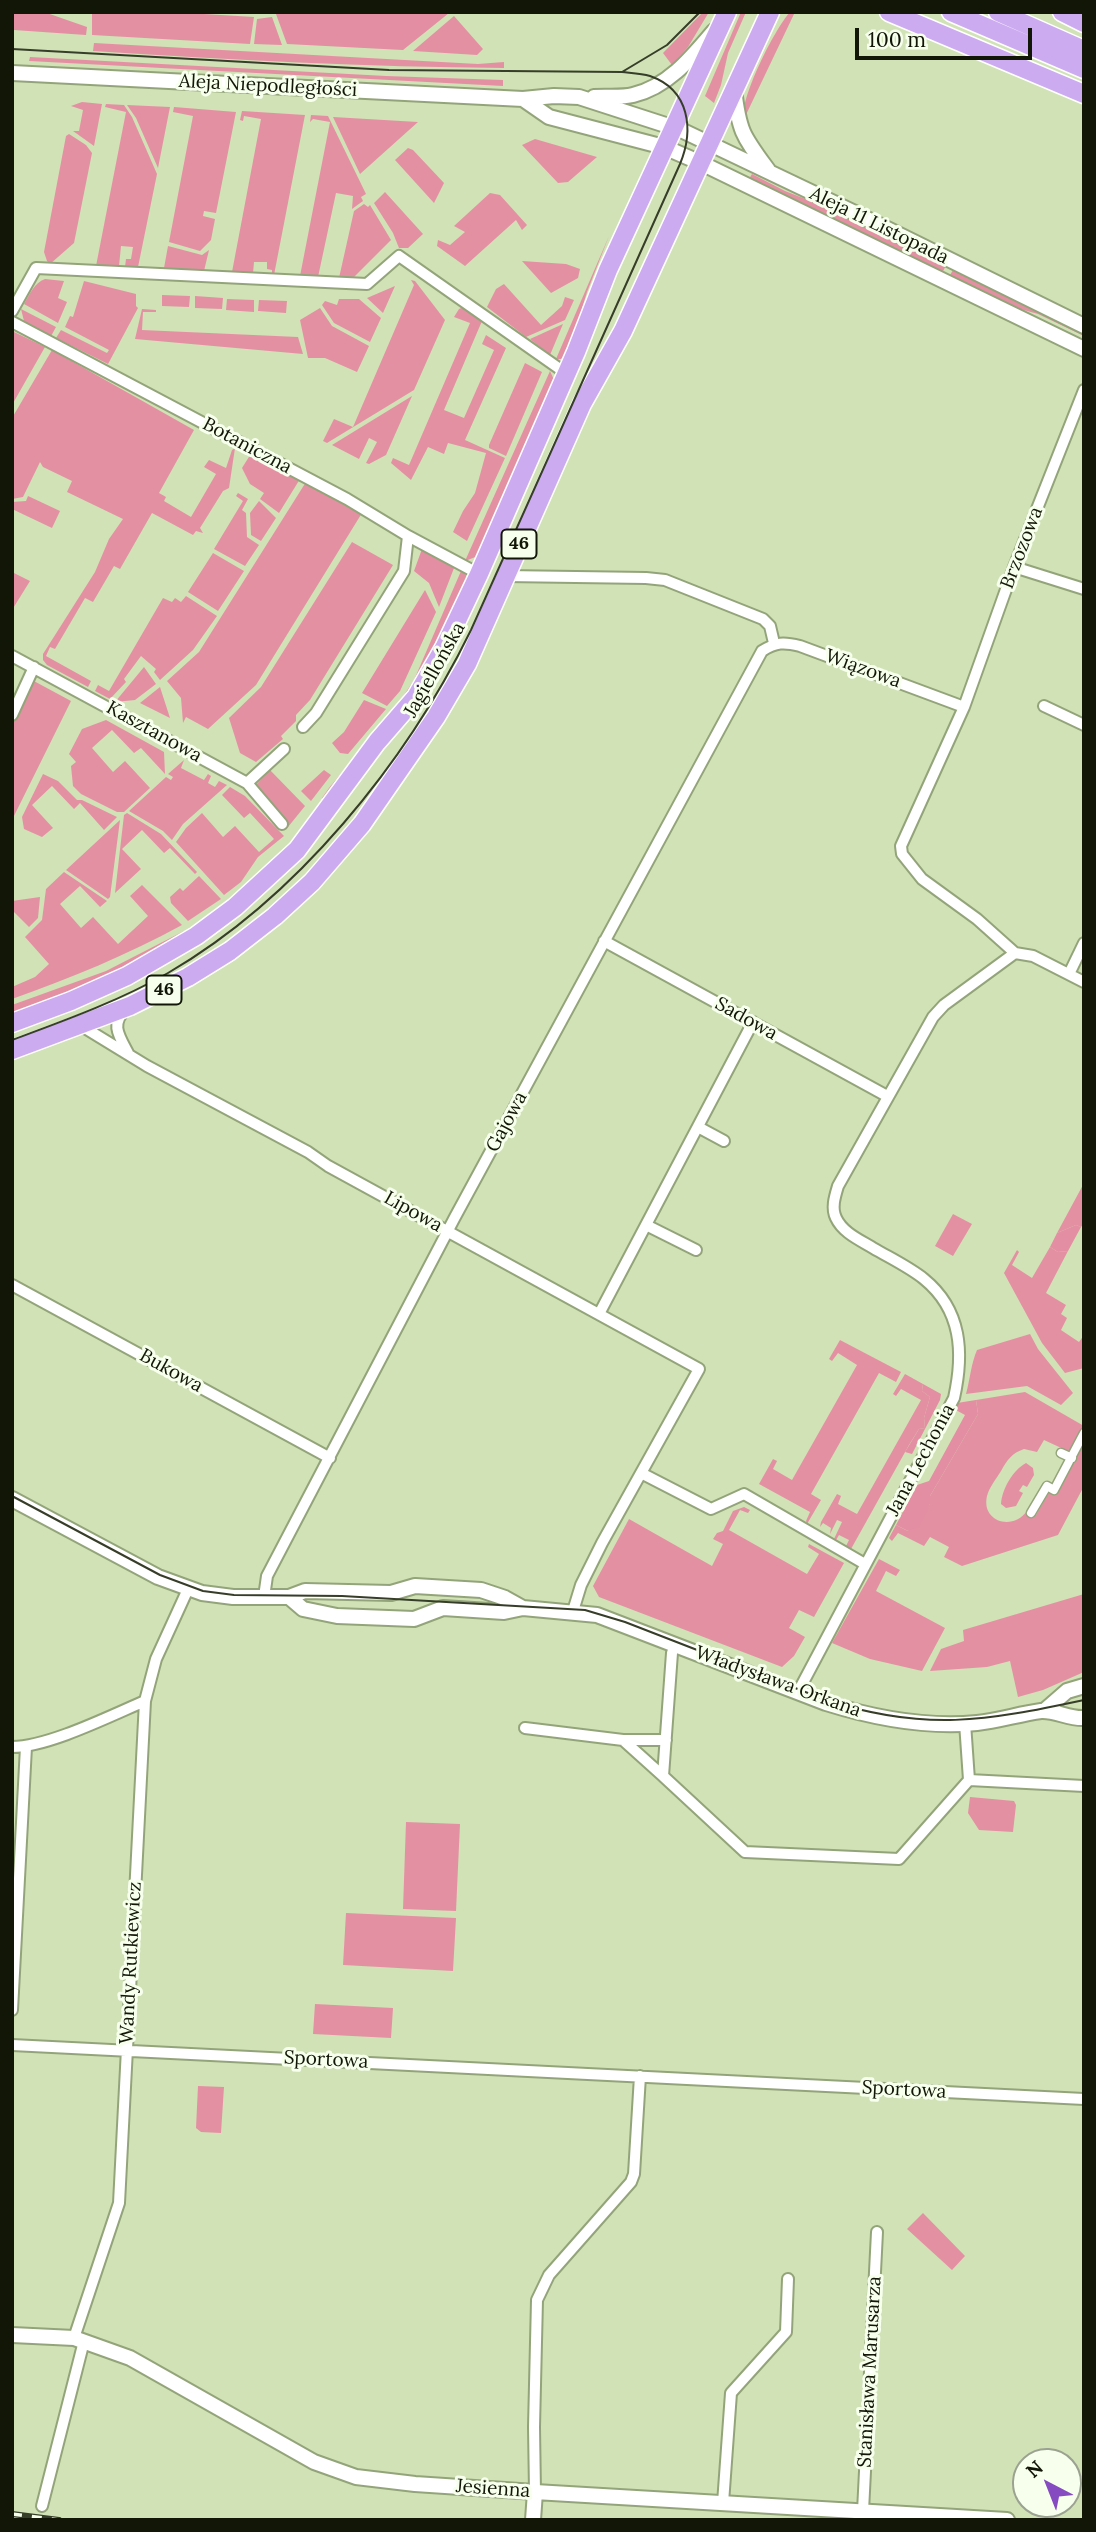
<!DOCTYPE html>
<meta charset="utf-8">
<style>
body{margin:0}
#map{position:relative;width:1096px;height:2532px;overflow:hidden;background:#d1e2b6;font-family:Lora,serif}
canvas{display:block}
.frame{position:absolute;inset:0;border:14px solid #111606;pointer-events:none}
.north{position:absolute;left:1012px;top:2448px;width:70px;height:70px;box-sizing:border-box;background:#f7ffed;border:2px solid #9ba291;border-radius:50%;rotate:318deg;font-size:19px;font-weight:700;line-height:28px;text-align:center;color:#111606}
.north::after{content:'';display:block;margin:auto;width:24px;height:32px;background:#874bc1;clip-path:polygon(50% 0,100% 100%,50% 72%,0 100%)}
.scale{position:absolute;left:855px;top:28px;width:177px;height:32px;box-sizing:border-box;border:4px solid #111606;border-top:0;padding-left:9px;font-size:21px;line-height:24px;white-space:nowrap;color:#111606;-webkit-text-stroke:5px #f7ffed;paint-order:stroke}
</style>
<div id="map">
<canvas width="1096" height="2532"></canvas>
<div class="frame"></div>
<div class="north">N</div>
<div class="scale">100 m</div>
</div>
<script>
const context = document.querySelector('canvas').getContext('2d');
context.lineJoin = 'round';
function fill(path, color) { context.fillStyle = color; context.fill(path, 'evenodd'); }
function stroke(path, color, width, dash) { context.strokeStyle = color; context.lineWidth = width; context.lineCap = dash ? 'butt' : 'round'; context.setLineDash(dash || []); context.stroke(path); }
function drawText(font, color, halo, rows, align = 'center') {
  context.font = font + ' Lora,serif'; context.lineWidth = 6; context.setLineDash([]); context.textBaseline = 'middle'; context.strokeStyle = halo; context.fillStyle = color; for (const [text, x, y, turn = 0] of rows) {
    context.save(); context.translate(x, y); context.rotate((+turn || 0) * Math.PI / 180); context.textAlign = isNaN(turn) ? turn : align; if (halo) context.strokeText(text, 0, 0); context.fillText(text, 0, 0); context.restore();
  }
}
const green = new Path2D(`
 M92 12H171L254 17 250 44 92 35Z
 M703 12H709L688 47 672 65 663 53Z
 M741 12H746L728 53 721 85 714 103 705 96Z
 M790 12H795L743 121C740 98 774 30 790 12Z
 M454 16 483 49 477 55 413 51Z
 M94 43 478 64 504 62V68C367 67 230 60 93 51Z
 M30 57 386 76 503 80V86L29 61Z
 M82 102 102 104 94 146 73 131H79L83 110 71 106Z
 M106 104 124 105 132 117 157 174 138 267H125L126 259H131L133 247 121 246 119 266H96L126 112 105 107Z
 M127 105 170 107 158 168 136 118Z
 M174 107 236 112 216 213 204 211 203 216 215 219 211 240 200 251 169 242 193 116 173 112Z
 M242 111 305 115 274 275H272V270L267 269V262H254L253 274 232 272 261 119 244 116 243 121 240 120Z
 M311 115 328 116 366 194 361 197 363 201 352 209 353 196 336 193 318 277 300 276 330 122 313 119 310 122Z
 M333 117 418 122 360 174Z
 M69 134 86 145 92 153 74 243 50 264 47 261 44 252 66 136Z
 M535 139 597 157 568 182 558 183 522 145Z
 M408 148 413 150 444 183 434 203 395 160Z
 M752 174 785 191 851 217 947 264 942 273 749 179Z
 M385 192 423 234 408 248H399L393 233 374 203Z
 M490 193 500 195 527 225 522 230 516 220 465 266 437 246 438 240 450 245 465 232 454 226Z
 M364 204 368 207 370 205 391 240 352 279 339 278 354 211Z
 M609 236 587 292 568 354 561 359H556Z
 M168 246 202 255 209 250 204 271 164 268Z
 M522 261 566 264 580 269 578 278 551 293Z
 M954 268 1084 332V336L1038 314 1006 305 949 277Z
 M45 279 64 281 58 298 67 302 58 323 24 304C30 294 34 283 45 279Z
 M411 280 415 281 445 320 414 390 327 443 323 441 334 419 353 427 414 285Z
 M84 281 136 294V306L138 308 108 364 56 338 61 330 107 353 109 350 65 327 70 316 73 317Z
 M504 284 541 325 562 306 565 297 574 300 565 320 526 337 487 307 496 289Z
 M395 286 383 313 367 298Z
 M162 295 190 296 189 307 162 306Z
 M195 296 223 298 222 309 195 308Z
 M227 299 254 300V312L226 310Z
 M339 299H359L381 318 370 342 334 323 322 305 325 301 337 305Z
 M259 300 287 301 286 313 258 311Z
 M463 307 482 321 444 410 464 418 494 350 482 344 486 335 506 348 465 440 505 458 467 541 453 532 463 511 475 493 486 453 448 443 444 454 428 447 411 480 391 463 393 458 409 465 470 323 454 317 459 309Z
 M320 308 332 326 369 346 357 372 325 358H308L300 320Z
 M21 309 56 327 50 338 24 321Z
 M142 309 156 310V312H143L142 330 298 337 303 354 135 339Z
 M563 324 550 355 530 339Z
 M12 331 45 347 12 405Z
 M52 350 194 430 159 493 166 497 164 501 191 517 216 474 204 467 209 460 226 468 232 450 235 448 229 488 223 491 200 528 203 533 196 531 193 535 152 513 120 569 114 566 93 602 85 598 55 649 50 647 46 656 91 681 88 687 47 665 43 660V654L95 572 109 539 123 519 67 492 72 481 43 467 40 462 23 497 12 499V418Z
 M525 363 542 372 506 456 489 448V445Z
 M550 371 555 382 478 556 465 561Z
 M412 396 386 455 369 464 366 463 377 442 369 438 359 459 332 445Z
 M252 452 300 479 279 513 260 499 264 493 250 484 242 468Z
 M306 482 362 513 256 685 208 729 186 717 183 723 181 698 167 681 199 652Z
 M238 493 248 499 242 510 246 513 247 537 259 545 245 566 214 549 243 501 236 496Z
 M28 496 60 511 52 528 12 509V502L26 501Z
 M259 501 276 518 261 541 251 535 250 513Z
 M352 542 393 565 310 700 296 715V721L281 736 283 739 256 762 240 753 229 718 261 687Z
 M213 553 244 571 218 611 188 592Z
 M461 571 466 575 467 580 446 630 409 694 323 802 322 798 329 788 398 704 414 680Z
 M12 572 30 581 12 610Z
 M186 596 217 616 193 650 160 680 154 672 156 669 141 656 124 679 126 682 110 699 95 691 98 685 109 691 163 598 172 602 175 598 181 602Z
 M144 667 156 684 135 700 115 702Z
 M32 680 71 701 12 820V722Z
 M160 687 170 718 140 703Z
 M106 720 164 752 165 774 141 748 134 753 112 730 92 748 113 772 125 761 150 788 124 812H117L81 794 73 786 71 766 76 762 69 754 82 729Z
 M184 760 181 768 204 780 208 774 211 776 208 783 215 787 219 781 227 785 183 824 172 840 163 831 129 811 166 777 171 780 173 777 168 774Z
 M270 770 305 806 288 827 254 787Z
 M324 770 331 775 311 801 301 791Z
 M43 774 58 781 77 800H82L117 817 104 830 80 803 74 809 52 786 32 805 53 828 42 837 24 829 22 817Z
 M230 787 245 796 284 836 258 857 241 882 224 895 176 842 186 828 202 813 223 837 235 826 259 852 274 839 250 813 244 818 222 795Z
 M127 813 161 834 197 872 195 874 170 848 164 853 142 830 122 849 141 869 115 893 124 815Z
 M120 820 110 897 108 899 66 870Z
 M64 872 107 901 100 907 80 886 60 904 81 928 93 917 118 944 148 916 130 896 142 885 182 925C127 955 71 978 12 999V987L35 977 49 964 25 937 42 920 46 889Z
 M199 876 221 899 188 921 171 903 170 897 180 888 183 891Z
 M40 897 38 918 29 927 12 910V901Z
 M184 931 185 934 100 982 17 1013 12 1012V1005L106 971Z
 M1084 1183V1223L1081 1227 1076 1225 1057 1233Z
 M953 1214 972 1224 953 1256 935 1246Z
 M1050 1247 1058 1252 1068 1251 1046 1293 1066 1305 1061 1314 1067 1318 1061 1330 1079 1342 1084 1335V1368L1065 1373 1042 1343 1004 1273 1017 1250 1019 1252 1012 1265 1032 1278Z
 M1030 1334 1038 1349 1073 1393 1061 1405 1027 1386 966 1394C970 1379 971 1364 977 1350Z
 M840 1340 901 1372 896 1382 879 1373 811 1494 821 1500 807 1524 806 1521 810 1512 759 1484 773 1459 777 1461 773 1469 792 1480 857 1365 838 1353 832 1361 829 1359Z
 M905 1374 923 1384 922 1391 930 1397 924 1418 925 1428 919 1429 909 1445 851 1549 846 1546 849 1540 839 1535 836 1540 834 1539 842 1522 837 1520 830 1534 831 1528 823 1523 820 1527 821 1522 837 1494 841 1496 838 1504 857 1514 921 1400 901 1389 896 1396 893 1394Z
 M1025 1392 1084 1426 1070 1452 1044 1440 1037 1452 1024 1449C1012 1453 1007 1460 1001 1471 996 1479 989 1488 987 1496 981 1522 1013 1531 1027 1511L1036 1515 1050 1491 1055 1494 1084 1441V1486L1058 1535 962 1566 944 1557 949 1547 930 1537 924 1546 898 1533 892 1541 889 1538 896 1525 908 1531 930 1504V1496L978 1414 976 1400Z
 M1026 1463 1033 1468 1034 1475 1027 1487 1023 1485 1019 1491 1023 1493 1016 1506 1006 1508 1001 1504C1002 1489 1013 1470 1026 1463Z
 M744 1507 750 1510 748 1513 740 1510 729 1530 807 1574 819 1554 808 1547 809 1544 844 1563 814 1617 799 1610 789 1628 805 1637 794 1656 782 1667 599 1597 593 1586 629 1519 712 1566 723 1544 713 1539 717 1533 723 1531 733 1511Z
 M879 1559 900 1570 896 1576 886 1571 876 1591 945 1628 922 1671 870 1659 832 1643Z
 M1084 1594V1672L1043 1690 1018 1697 1010 1661 987 1667 930 1671 941 1649 964 1641 963 1630Z
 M970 1797 1014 1801 1016 1805 1013 1832 979 1830 968 1813Z
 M406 1822 460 1824 456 1911 403 1909Z
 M346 1913 456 1918 453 1971 343 1965Z
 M315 2004 393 2008 391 2038 313 2034Z
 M198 2086 224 2087 221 2133 201 2132 196 2128Z
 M923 2213 965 2256 952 2270 907 2229Z`);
const forest = new Path2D(`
 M12 12H44L87 27 86 35 14 30 12 27Z
 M281 12H449V13L403 50 287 44 276 14Z
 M272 17 282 45 254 44 257 19Z
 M422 549 454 568 439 607 429 583 414 571Z
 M425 590 436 612 400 691 387 706 362 693Z
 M364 700 386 709 348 754 340 753 332 743 344 732Z
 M1076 1225 1081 1227 1068 1251 1058 1252 1050 1247 1057 1233Z
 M923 1384 941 1394 940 1400 912 1454 905 1452 919 1429 925 1428 924 1418 930 1397 922 1391Z
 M976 1400 978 1414 930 1496V1504L919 1527 908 1531 896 1525 917 1485 929 1481 965 1415 954 1409 957 1403Z`);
const pedestrian = new Path2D(`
 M1061 1453 1072 1458
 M1031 1513 1047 1486 1054 1490 1084 1433`);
const minor = new Path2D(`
 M12 311 36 268 367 284 399 256 567 374
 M12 322 347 499 408 536 479 574
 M1084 390 1014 567 964 707 901 846 902 854 922 879 977 919 1015 953 1033 956 1084 982
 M1014 567 1084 589
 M505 576 646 578 665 580 763 619 770 626 774 643
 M12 656 247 783 282 824
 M1044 706 1084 725
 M12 715 34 667
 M303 727 316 713 404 571 408 536
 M247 783 284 749
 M604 941 887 1096
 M1069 974 1084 943
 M126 1009C110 1024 119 1036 128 1053
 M80 1025 147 1066 308 1152 328 1166 699 1369 602 1543 581 1585 573 1611
 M698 1127 724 1141
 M646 1225 696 1250
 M12 1285 330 1458
 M599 1314 753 1022
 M641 1473 711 1509 744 1494 865 1564
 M264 1597 267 1576 455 1217 762 651C776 642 784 642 800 646L964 707
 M675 1644 672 1653 663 1776 745 1852 899 1859 969 1780
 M798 1692 954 1398C964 1353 962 1310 924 1279 909 1267 890 1258 873 1248 860 1240 843 1233 836 1218 831 1208 835 1196 838 1186L933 1017 944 1005 1015 953
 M965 1723 969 1780 1084 1786
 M525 1728 623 1740
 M12 1747C48 1747 110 1716 145 1701
 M663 1776 623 1740H666
 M12 2010 26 1747
 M12 2045 1084 2099
 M74 2338 119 2203 145 1701 156 1659 188 1589
 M535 2492 534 2427 537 2300 549 2275 631 2182 634 2174 640 2076
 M723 2503 731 2393 786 2332 788 2279
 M42 2506 84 2341
 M863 2511 877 2232`);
const tertiary = new Path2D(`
 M12 73 523 99 554 96 579 97 681 130 855 213 1084 326
 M734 89C739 132 743 136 768 170
 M594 97C606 96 621 98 633 95 668 87 692 57 714 31
 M523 99 549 117 664 147 701 163 1084 349
 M12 1499 158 1577 202 1593 233 1597H289L305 1591 391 1593 415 1586 481 1590 505 1598 523 1608
 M289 1597 303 1609 337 1616 414 1619 443 1608 504 1612 523 1608 597 1615 826 1703C874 1718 925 1728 977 1723 998 1721 1019 1714 1041 1711 1055 1710 1069 1719 1084 1718
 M1044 1711 1067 1691 1084 1686
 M12 2335 74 2338 130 2358 314 2462 356 2477 415 2484 535 2492 1007 2520
 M533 2520 535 2492`);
const primary = new Path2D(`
 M889 12 1084 94
 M951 12 1084 69
 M998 12 1084 50
 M1062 12 1084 23
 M12 1023 71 1001 127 976 196 936 235 907 297 850 377 742 416 697 444 648 479 574 576 352 608 270 727 12
 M12 1050 130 1006 188 977 230 951 275 916 312 882 362 824 436 717 467 664 582 404 623 331 770 12`);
const tram = new Path2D(`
 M12 49 389 70 622 72C631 73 641 73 650 76 690 90 694 130 680 164L471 630C406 763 297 898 168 973 119 1001 66 1020 12 1040
 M622 72 667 45 700 12
 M12 1496 160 1575 203 1591 234 1595 342 1596 585 1610 625 1622 826 1700C925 1732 986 1721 1084 1700`);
const rail = new Path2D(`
 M12 2514 59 2520`);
const shields = [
 [519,544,35],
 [164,990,35]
];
const shieldNames = [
 ["46",519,544],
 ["46",164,990]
];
const streetNames = [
 ["Aleja Niepodległości",268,86,3],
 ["Aleja 11 Listopada",879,226,26],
 ["Botaniczna",247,446,28],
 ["Brzozowa",1022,548,-69],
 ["Wiązowa",863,669,20],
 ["Jagiellońska",435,670,-61],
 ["Kasztanowa",154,732,29],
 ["Sadowa",746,1019,29],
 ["Gajowa",507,1122,-62],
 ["Lipowa",413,1212,29],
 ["Bukowa",171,1371,29],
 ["Jana Lechonia",921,1460,-62],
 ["Władysława Orkana",778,1682,20],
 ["Wandy Rutkiewicz",131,1963,-87],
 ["Sportowa",326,2060,3],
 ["Sportowa",904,2090,3],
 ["Stanisława Marusarza",870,2372,-87],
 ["Jesienna",493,2489,4]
];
fill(green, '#e490a3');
fill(forest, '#e38ea2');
stroke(pedestrian, '#94a47a', 11);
stroke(minor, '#94a47a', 14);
stroke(tertiary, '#94a47a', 18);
stroke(primary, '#fff', 21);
stroke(pedestrian, '#fff', 8);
stroke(minor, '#fff', 10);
stroke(tertiary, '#fff', 14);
stroke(primary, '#cdabf1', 18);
stroke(tram, '#363d28', 2);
stroke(rail, '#363d28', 6);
stroke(rail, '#f7ffed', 3.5, [10]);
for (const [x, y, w] of shields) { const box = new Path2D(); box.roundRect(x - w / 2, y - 14.5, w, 29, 5); context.fillStyle = '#f7ffed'; context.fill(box); stroke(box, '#111606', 2); }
drawText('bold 18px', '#111606', null, shieldNames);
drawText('19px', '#111606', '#f7ffed', streetNames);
</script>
